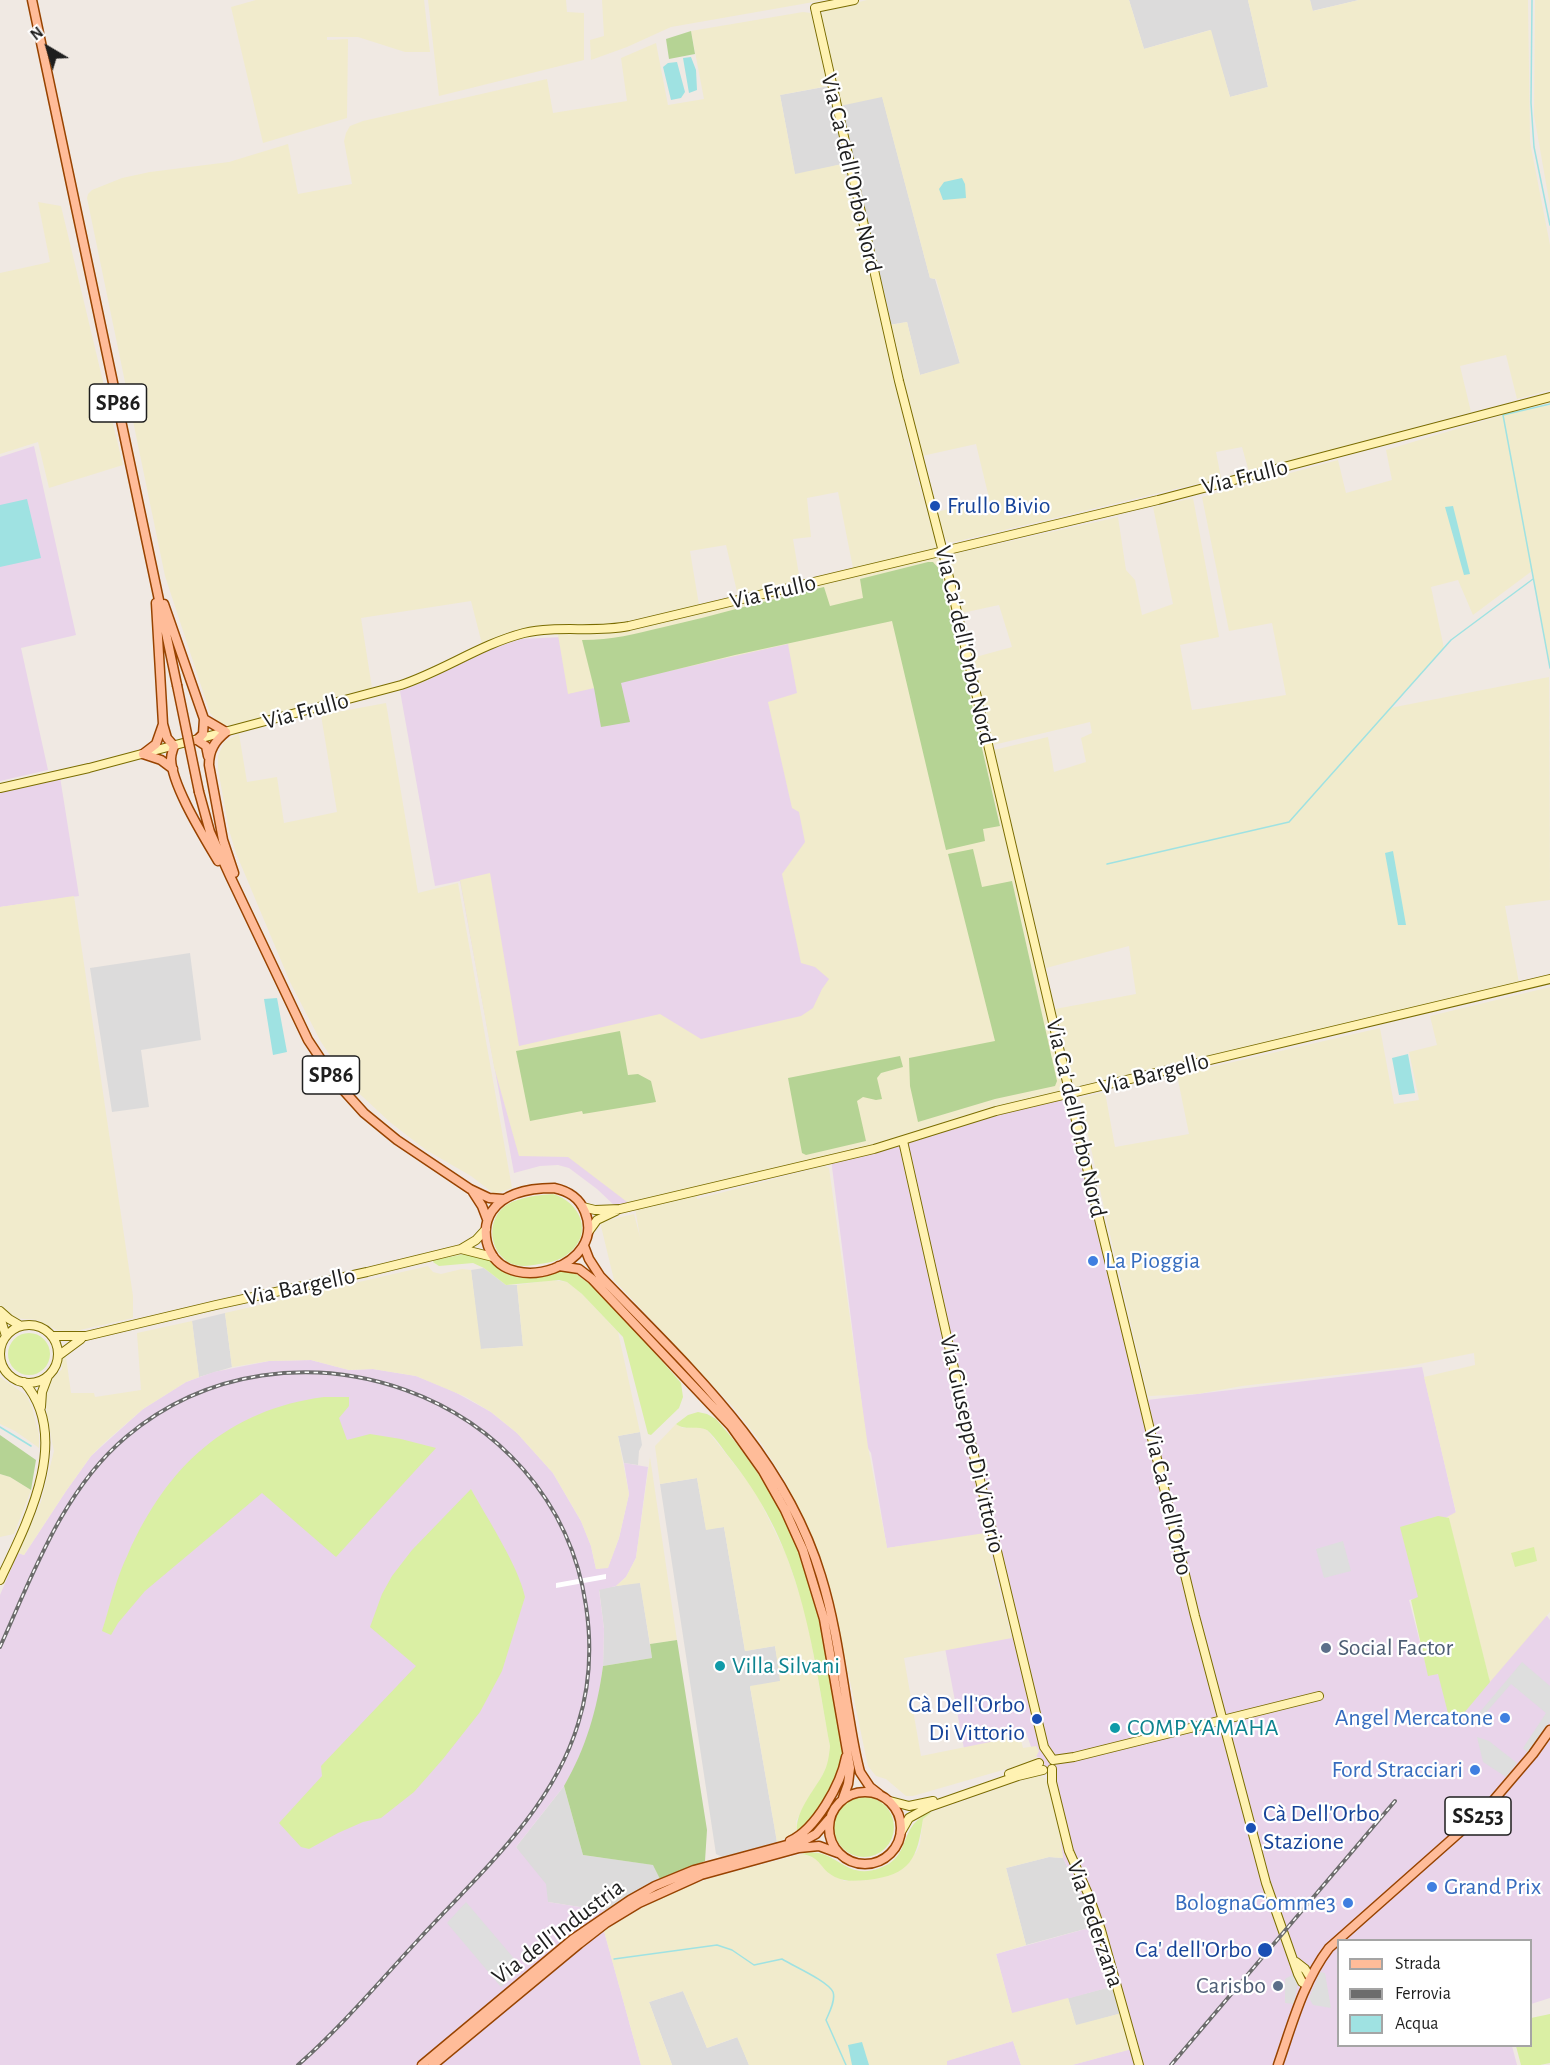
<!DOCTYPE html>
<meta charset="utf-8">
<style>
body{margin:0}
#map{position:relative;width:1550px;height:2065px;overflow:hidden;background:#f0e9e3;font-family:"Alegreya Sans",sans-serif}
canvas{display:block}
.legend{position:absolute;left:1337px;top:1939px;width:195px;height:108px;box-sizing:border-box;background:#fff;border:2px solid #a5a5a5;margin:0;padding:8px 10px;list-style:none;font-size:18px;color:#1e1e1e}
.legend li{display:flex;align-items:center;gap:12px;height:30px}
.legend b{width:30px;border:2px solid #a5a5a5}
.north{position:absolute;left:18px;top:18px;width:60px;height:60px;-webkit-text-stroke:4px #fff;paint-order:stroke;rotate:322deg;font-size:16px;font-weight:700;line-height:24px;text-align:center;color:#1e1e1e}
.north::after{content:'';display:block;margin:auto;width:21px;height:27px;background:#1e1e1e;clip-path:polygon(50% 0,100% 100%,50% 72%,0 100%)}
</style>
<div id="map">
<canvas width="1550" height="2065"></canvas>
<ul class="legend">
<li><b style="height:8px;background:#ffbc99"></b>Strada</li>
<li><b style="height:8px;background:#6c6c6c"></b>Ferrovia</li>
<li><b style="height:16px;background:#9fe2e2"></b>Acqua</li>
</ul>
<div class="north">N</div>
</div>
<script>
const context = document.querySelector('canvas').getContext('2d');
context.lineJoin = 'round';
function fill(path, color) { context.fillStyle = color; context.fill(path, 'evenodd'); }
function stroke(path, color, width, dash) { context.strokeStyle = color; context.lineWidth = width; context.lineCap = dash ? 'butt' : 'round'; context.setLineDash(dash || []); context.stroke(path); }
function drawText(font, color, halo, rows, align = 'center') {
  context.font = font + ' "Alegreya Sans",sans-serif'; context.lineWidth = 4.5; context.setLineDash([]); context.textBaseline = 'middle'; context.strokeStyle = halo; context.fillStyle = color; for (const [text, x, y, turn = 0] of rows) {
    context.save(); context.translate(x, y); context.rotate((+turn || 0) * Math.PI / 180); context.textAlign = isNaN(turn) ? turn : align; if (halo) context.strokeText(text, 0, 0); context.fillText(text, 0, 0); context.restore();
  }
}
const residential = new Path2D(`
 M1129 0H1248L1268 87 1230 97 1210 30 1144 49Z
 M1310 0H1359L1312 11Z
 M835 85 882 96 930 278 935 279 960 364 920 375 907 322 882 326 870 269 843 164 795 175 780 95Z
 M190 953 201 1040 141 1050 149 1107 112 1112 90 968Z
 M484 1268 506 1285H517L523 1346 480 1349 471 1270Z
 M225 1313 232 1367 199 1377 192 1321Z
 M640 1432 642 1445 639 1451 638 1465 624 1463 618 1436Z
 M697 1478 706 1529 724 1527 745 1651 775 1646 781 1681 750 1687 777 1842 722 1857 716 1854 660 1484Z
 M640 1582 652 1658 603 1666 604 1629 599 1589Z
 M564 1786 583 1855 654 1865 660 1879 605 1911 548 1902 516 1847Z
 M1049 1857 1063 1858 1096 1926 1026 1945 1006 1868Z
 M1114 1986 1122 2013 1076 2026 1068 1998Z
 M683 1991 707 2048 738 2037 749 2065H672L649 2002Z`);
const industrial = new Path2D(`
 M34 446 76 635 21 648 48 770 0 781V457Z
 M582 636 960 646 765 1171 615 1206 597 1189 569 1168 558 1165 540 1166 514 1173 460 881 435 886 400 691 426 681 491 649 521 639Z
 M60 777 79 896 0 907V790Z
 M1068 1093 1139 1401 1422 1367 1456 1513 1429 1526 1418 1598 1409 1600 1427 1669 1488 1679 1545 1613 1550 1620V1998L1531 2004 1530 1940H1338V2046H1512L1517 2065H1072L1131 2049 1114 1986 1012 2014 996 1954 1096 1926 1063 1858 1051 1789 1043 1760 1034 1755 1025 1730 998 1736 994 1754 966 1759 945 1648 1012 1635 987 1534 887 1548 871 1453 867 1447 831 1159Z
 M311 1360 349 1370 373 1369 416 1376 453 1391 491 1412 517 1433 553 1473 581 1521 591 1546 596 1569 608 1567 619 1538 629 1494 624 1463 648 1467 636 1558 626 1577 616 1586 599 1590 604 1629 603 1666 598 1699 591 1729 576 1767 564 1786 516 1847 546 1884 548 1902 605 1911 568 1939 416 2065H0V1595L18 1553 24 1555 66 1491 91 1456 143 1409 186 1382 214 1372 269 1361Z
 M604 1931 641 2065H441L579 1950Z
 M1013 2041 1021 2065H947L946 2061Z`);
const farmland = new Path2D(`
 M256 0H424L430 52H405L358 37H327V40L348 39 347 118 263 143 231 7Z
 M428 0H566L567 12 584 13V60L439 96Z
 M602 0H825L671 27 627 47 591 60 590 40 604 36Z
 M867 0H1129L1144 49 1211 30 1230 97 1268 87 1248 0H1310L1313 11 1359 0H1528L1530 142 1550 245V390L1517 399 1506 355 1460 366 1471 412 1249 472 1242 447 1216 452 1221 478 950 543 945 538 937 512 989 498 976 444 922 456 890 325 907 322 920 375 960 363 936 279 930 278 882 97 840 106 820 20 823 11Z
 M1535 0H1550V206L1534 115Z
 M803 12 811 13 813 18 828 86 780 95 795 174 842 164 870 269 914 466 937 546 933 550 853 568 838 492 807 498 811 537 793 539 800 581 738 596 726 545 690 551 699 605 610 625H554L530 628 509 632 482 644 471 601 361 618 372 688 240 724 227 726 219 723 210 713 165 576 87 198 88 194 92 190 122 178 150 172 229 162 288 144 298 194 352 184 344 141 346 133 350 126 363 121 547 79 553 113 627 101 621 58 656 43 668 105 704 99 691 31Z
 M38 202 61 206 123 465 49 488 38 442 0 454V273L50 262Z
 M1550 405V668L1532 571 1473 615 1458 580 1431 587 1444 648 1390 708 1549 677 1550 900 1505 906 1519 983 1074 1087 1055 1009 1136 994 1129 946 1046 968 994 750 1048 737 1054 772 1086 762 1081 738 1092 733 1090 722 993 745 972 658 1012 647 999 605 962 613 949 555 1118 517 1126 570 1135 580 1142 615 1173 604 1153 507 1193 498 1219 637 1180 645 1192 710 1286 695 1272 623 1229 631 1202 497 1338 460 1346 493 1392 480 1386 450 1503 415Z
 M943 550 1068 1093 879 1148 696 1191 697 1199 824 1166 829 1168 868 1447 887 1548 985 1533 1012 1638 904 1658 921 1756 1020 1736 1023 1748 1036 1746 1039 1751 1034 1761 913 1796H906L886 1779 876 1776 868 1766 838 1624 826 1575 808 1528 784 1479 759 1440 733 1407 614 1280 600 1222 634 1214 640 1237 635 1208 568 1157 519 1156 494 1067 460 880 490 873 519 1046 660 1014 701 1039 801 1016 813 1008 822 989 829 979 815 967 801 963 782 874 805 842 799 812 792 808 768 702 797 693 788 644 568 694 557 629 602 632Z
 M386 703 418 893 458 883 512 1188 498 1193H493L471 1176 426 1150 391 1123 350 1085 321 1042 290 982 236 853 229 830 218 769V756L224 742 239 734 247 782 277 777 284 823 337 812 321 715Z
 M74 896 133 1296V1318L71 1332 57 1330 37 1320 14 1318 0 1305V907Z
 M1550 987V1612L1490 1682 1447 1517 1456 1512 1424 1377 1475 1365 1474 1353 1404 1367 1242 1386 1197 1394 1148 1396 1108 1226 1080 1098 1105 1092 1115 1147 1189 1134 1177 1075 1380 1028 1394 1104 1419 1100 1409 1052 1437 1045 1430 1016Z
 M428 1266 433 1272 441 1274 462 1269 471 1270 481 1349 523 1346 517 1285 552 1280 567 1282 582 1294 618 1332 640 1432 618 1436 629 1494 619 1538 608 1568 596 1569 591 1546 581 1521 553 1473 517 1433 491 1412 466 1397 416 1376 373 1369 349 1370 311 1360 269 1361 232 1367 225 1313Z
 M192 1321 199 1377 186 1382 143 1409 104 1443 91 1456 66 1491 24 1555 18 1553 41 1502 54 1451 47 1417 46 1397 50 1382 62 1369V1356L66 1357 71 1393H94L95 1397 141 1390 137 1333Z
 M0 1377 26 1395 32 1407 39 1435V1448L15 1431 0 1424Z
 M676 1424 683 1428 699 1427 707 1430 754 1489 786 1554 806 1613 830 1746 829 1761 824 1772 796 1821 798 1833 777 1842 750 1686 780 1681 775 1646 745 1651 724 1527 706 1530 697 1478 660 1484 655 1446Z
 M650 1457 677 1640 650 1644 640 1583 616 1586 626 1577 636 1558Z
 M0 1474 10 1477 31 1490 14 1534 0 1537Z
 M1037 1775 1045 1778 1051 1789 1062 1838 1061 1842 1063 1858 1049 1857 1006 1868 1026 1945 996 1954 1012 2013 1068 1998 1076 2025 1122 2013 1132 2049 1072 2065H1021L1013 2041 947 2061V2065H749L737 2037 707 2048 683 1991 649 2002 672 2065H641L604 1931 640 1909 677 1890 714 1877 802 1854 817 1859 844 1881 867 1880 916 1853 920 1844 923 1819 932 1812Z`);
const grass = new Path2D(`
 M553 1194C580 1202 594 1233 569 1253 561 1260 550 1263 539 1264 530 1266 521 1267 512 1264 488 1253 485 1218 508 1204 521 1197 539 1195 553 1194Z
 M465 1254 486 1258 503 1272 516 1277 530 1278 564 1271 576 1274 590 1284 634 1329 681 1383 683 1397 679 1408 651 1435 648 1434 623 1337 582 1294 567 1282 559 1280 506 1285 484 1268 473 1263 439 1266 433 1262 434 1260Z
 M8 1354a21 21 0 1 1 42 0a21 21 0 1 1-42 0Z
 M324 1397H349V1406L339 1418 347 1440 370 1434 401 1439 436 1448 336 1557 262 1493 145 1591 118 1623 111 1635 102 1631C110 1606 116 1578 128 1554 167 1466 227 1410 324 1397Z
 M698 1412 707 1414 716 1419C788 1501 813 1574 831 1680 835 1705 842 1731 843 1757 835 1787 821 1812 798 1833 792 1816 815 1789 823 1774 828 1765 829 1756 830 1746 811 1640 802 1550 733 1462 724 1451 717 1439 707 1430 696 1425 685 1431 676 1424L688 1415Z
 M471 1489C487 1518 519 1567 525 1597L502 1671 480 1712 443 1759 414 1792 381 1818 363 1822 338 1833 309 1849 301 1847 279 1823 322 1776 321 1766 416 1666 370 1627 382 1594 392 1576 412 1550Z
 M1438 1516 1449 1518 1490 1682 1453 1726 1451 1725 1438 1674 1428 1676 1411 1600 1418 1597 1400 1527Z
 M1534 1547 1537 1561 1515 1567 1511 1553Z
 M834 1827a30 30 0 1 1 60 0a30 30 0 1 1-60 0Z
 M932 1812 923 1819C917 1859 911 1875 867 1880 856 1881 845 1882 835 1877 818 1868 823 1858 802 1854 836 1845 843 1882 880 1868 914 1856 896 1825 932 1812Z
 M1550 2014V2063L1540 2065H1521L1516 2046H1530L1531 2018Z`);
const forest = new Path2D(`
 M691 31 695 54 669 59 666 39Z
 M928 562H933L941 571 1000 826 983 829 985 841 946 850 892 621 735 655 621 683 630 722 601 727 594 688 582 640C613 640 634 634 664 627 717 615 770 599 824 587L830 606 863 598 860 579Z
 M973 849 982 887 1012 881 1057 1081 1055 1086 995 1099 918 1122 910 1086 909 1058 995 1041 948 854Z
 M620 1031 628 1075 638 1074 651 1081 656 1102 583 1114 582 1111 530 1121 516 1051Z
 M900 1056 903 1067 881 1073 877 1078 882 1099 876 1100 863 1097 857 1101 866 1141 806 1155 802 1153 788 1078Z
 M0 1435 36 1460 31 1490 10 1477 0 1474Z
 M677 1640 707 1830 705 1861 660 1879 653 1865 583 1855 564 1786C586 1748 597 1710 603 1666L652 1658 650 1644Z`);
const parking = new Path2D(`
 M1343 1541 1351 1571 1324 1578 1316 1549Z
 M1522 1662 1550 1686V1722L1528 1753 1523 1748 1546 1713 1511 1684 1476 1724 1474 1719Z
 M1477 1737 1489 1741 1517 1763 1506 1777 1483 1762Z
 M466 1902 523 1969 501 1987 447 1923Z
 M1320 1972 1325 1973 1331 2008 1313 2005 1309 1998Z
 M1294 1974 1298 1982 1294 2004 1285 2003V1979Z`);
const water = new Path2D(`
 M691 57 696 70 697 90 689 93 683 58Z
 M677 62 685 92 681 98 671 100 663 67 668 63Z
 M962 178 965 184 966 198 943 200 939 189 944 182Z
 M27 499 41 558 0 567V505Z
 M1453 506 1470 574 1464 575 1445 507Z
 M1393 851 1406 925H1398L1385 853Z
 M277 998 287 1052 273 1055 264 999Z
 M1408 1054 1415 1093 1399 1095 1392 1058Z
 M862 2042 869 2065H852L848 2045Z`);
const pier = new Path2D(`
 M606 1574V1579L556 1588V1583Z`);
const stream = new Path2D(`
 M1532 0 1531 103 1534 147 1550 225
 M1550 404 1503 415 1550 668
 M1107 864 1289 822 1451 640 1533 579
 M0 1427 31 1446
 M614 1959 717 1945 732 1950 754 1965 782 1959C793 1966 828 1981 833 1992 836 2000 829 2013 826 2020L846 2065`);
const secondary = new Path2D(`
 M854 0 815 8 899 381 943 552 1100 1223 1195 1616 1266 1883 1298 1974 1302 1982 1307 1985
 M0 788 89 768 401 685C443 671 481 644 524 633 558 625 594 633 629 626L1158 500 1550 397
 M903 1141 966 1422 1044 1747 1053 1760
 M583 1207 595 1210 620 1209 874 1149 996 1111 1550 979
 M589 1231 597 1220 616 1211
 M461 1249 493 1257
 M0 1311 9 1319 21 1326
 M0 1317 6 1336
 M0 1354a29 29 0 1 1 58 0a29 29 0 1 1-58 0Z
 M52 1336H86L216 1305 367 1272 461 1249 476 1240 486 1229
 M58 1356 81 1339
 M41 1407 42 1392 48 1376
 M0 1580C26 1525 73 1438 24 1382
 M1053 1760 1074 1757 1319 1696
 M1052 1769V1782L1069 1851 1089 1896 1101 1930 1139 2065
 M1009 1774 1039 1763
 M890 1801 909 1806 933 1801
 M901 1832 909 1818 929 1807 1018 1776 1043 1770
 M1296 1962 1305 1969 1310 1977`);
const primary = new Path2D(`
 M32 0 177 685
 M164 604 204 719 203 734 197 740 206 746 208 756
 M204 719 226 732C215 741 209 750 209 765L223 840 234 873
 M163 724 167 738 174 746C173 750 171 754 171 759 172 786 204 837 218 861
 M143 754 156 744 163 724 156 603
 M143 754 161 760 173 769
 M199 792 210 832 230 876 308 1040 336 1082 364 1113 397 1140 470 1189 489 1198 503 1199
 M554 1188C568 1191 579 1197 585 1212 607 1266 511 1296 490 1251 484 1238 484 1223 492 1211 505 1192 531 1188 554 1188Z
 M473 1192 482 1206 487 1219
 M584 1246 589 1259 600 1276C687 1366 784 1453 821 1576 834 1618 840 1661 847 1705 851 1727 854 1750 860 1772L870 1787 879 1794
 M559 1266 579 1269 592 1279 731 1426 763 1471 785 1510 803 1550 824 1619 850 1768 848 1784 843 1798
 M829 1828a36 36 0 1 1 72 0a36 36 0 1 1-72 0Z
 M790 1841C816 1829 841 1784 846 1757
 M422 2065 573 1939 630 1900 655 1886 694 1870 805 1840 816 1834 829 1819
 M433 2065 579 1944 606 1923 639 1903 701 1875 799 1848 819 1846 838 1853
 M1278 2065C1292 2025 1303 1982 1329 1948L1486 1809 1533 1754 1550 1730`);
const rail = new Path2D(`
 M0 1647C33 1574 63 1490 126 1437 288 1300 555 1392 586 1606 592 1646 590 1686 578 1724 552 1810 480 1873 420 1938 380 1981 342 2026 298 2065
 M1171 2065 1395 1801`);
const primaryBridge = new Path2D(`
 M177 685 199 792`);
const markers = [
 [935,506,6,"#1a4fb4"],
 [1093,1261,6,"#3f7fe0"],
 [1326,1648,6,"#5c6f8a"],
 [720,1666,6,"#0f9aa8"],
 [1505,1718,6,"#3f7fe0"],
 [1037,1719,6,"#1a4fb4"],
 [1115,1728,6,"#0f9aa8"],
 [1475,1770,6,"#3f7fe0"],
 [1251,1828,6,"#1a4fb4"],
 [1432,1887,6,"#3f7fe0"],
 [1348,1903,6,"#3f7fe0"],
 [1265,1950,8,"#1a4fb4"],
 [1278,1986,6,"#5c6f8a"]
];
const shields = [
 [118,403,57],
 [331,1075,57],
 [1478,1816,66]
];
const shieldNames = [
 ["SP86",118,403],
 ["SP86",331,1075],
 ["SS253",1478,1816]
];
const streetNames = [
 ["Via Ca' dell'Orbo Nord",851,173,77],
 ["Via Frullo",1245,477,-14],
 ["Via Frullo",773,592,-13],
 ["Via Ca' dell'Orbo Nord",965,645,77],
 ["Via Frullo",306,711,-15],
 ["Via Bargello",1154,1074,-14],
 ["Via Ca' dell'Orbo Nord",1076,1118,77],
 ["Via Bargello",300,1287,-12],
 ["Via Giuseppe Di Vittorio",972,1444,77],
 ["Via Ca' dell'Orbo",1168,1501,77],
 ["Via Pederzana",1095,1924,71],
 ["Via dell'Industria",558,1932,-37]
];
const transitNames = [
 ["Frullo Bivio",947,506],
 ["Cà Dell'Orbo",1025,1705,"right"],
 ["Di Vittorio",1025,1733,"right"],
 ["Cà Dell'Orbo",1263,1814],
 ["Stazione",1263,1842],
 ["Ca' dell'Orbo",1252,1950,"right"]
];
const shopNames = [
 ["La Pioggia",1105,1261,"left"],
 ["Angel Mercatone",1493,1718],
 ["Ford Stracciari",1463,1770],
 ["Grand Prix",1444,1887,"left"],
 ["BolognaGomme3",1336,1903]
];
const serviceNames = [
 ["Social Factor",1338,1648],
 ["Carisbo",1266,1986,"right"]
];
const cultureNames = [
 ["Villa Silvani",732,1666],
 ["COMP YAMAHA",1127,1728]
];
fill(residential, '#dcdbdb');
fill(industrial, '#e9d4ea');
fill(farmland, '#f1ebcc');
fill(grass, '#daefa4');
fill(forest, '#b5d394');
fill(parking, '#dedede');
fill(water, '#9fe2e2');
fill(pier, '#fff');
stroke(stream, '#9fe2e2', 1.5);
stroke(secondary, '#7a6c00', 10);
stroke(primary, '#984300', 11);
stroke(secondary, '#fff2b2', 8);
stroke(primary, '#ffbc99', 8);
stroke(rail, '#6c6c6c', 4);
stroke(rail, '#fff', 1.5, [4.5]);
stroke(primaryBridge, '#984300', 11, []);
stroke(primaryBridge, '#ffbc99', 8);
for (const [x, y, r, color] of markers) { const dot = new Path2D(); dot.arc(x, y, r, 0, 2 * Math.PI); context.fillStyle = color; context.fill(dot); stroke(dot, '#fff', 2); }
for (const [x, y, w] of shields) { const box = new Path2D(); box.roundRect(x - w / 2, y - 19, w, 38, 4.5); context.fillStyle = '#fff'; context.fill(box); stroke(box, '#1e1e1e', 1.5); }
drawText('bold 22px', '#1e1e1e', null, shieldNames);
drawText('24px', '#1e1e1e', '#fff', streetNames);
drawText('24px', '#164399', '#fff', transitNames, 'left');
drawText('24px', '#366cbe', '#fff', shopNames, 'right');
drawText('24px', '#4e5e75', '#fff', serviceNames, 'left');
drawText('24px', '#0d838f', '#fff', cultureNames, 'left');
</script>
